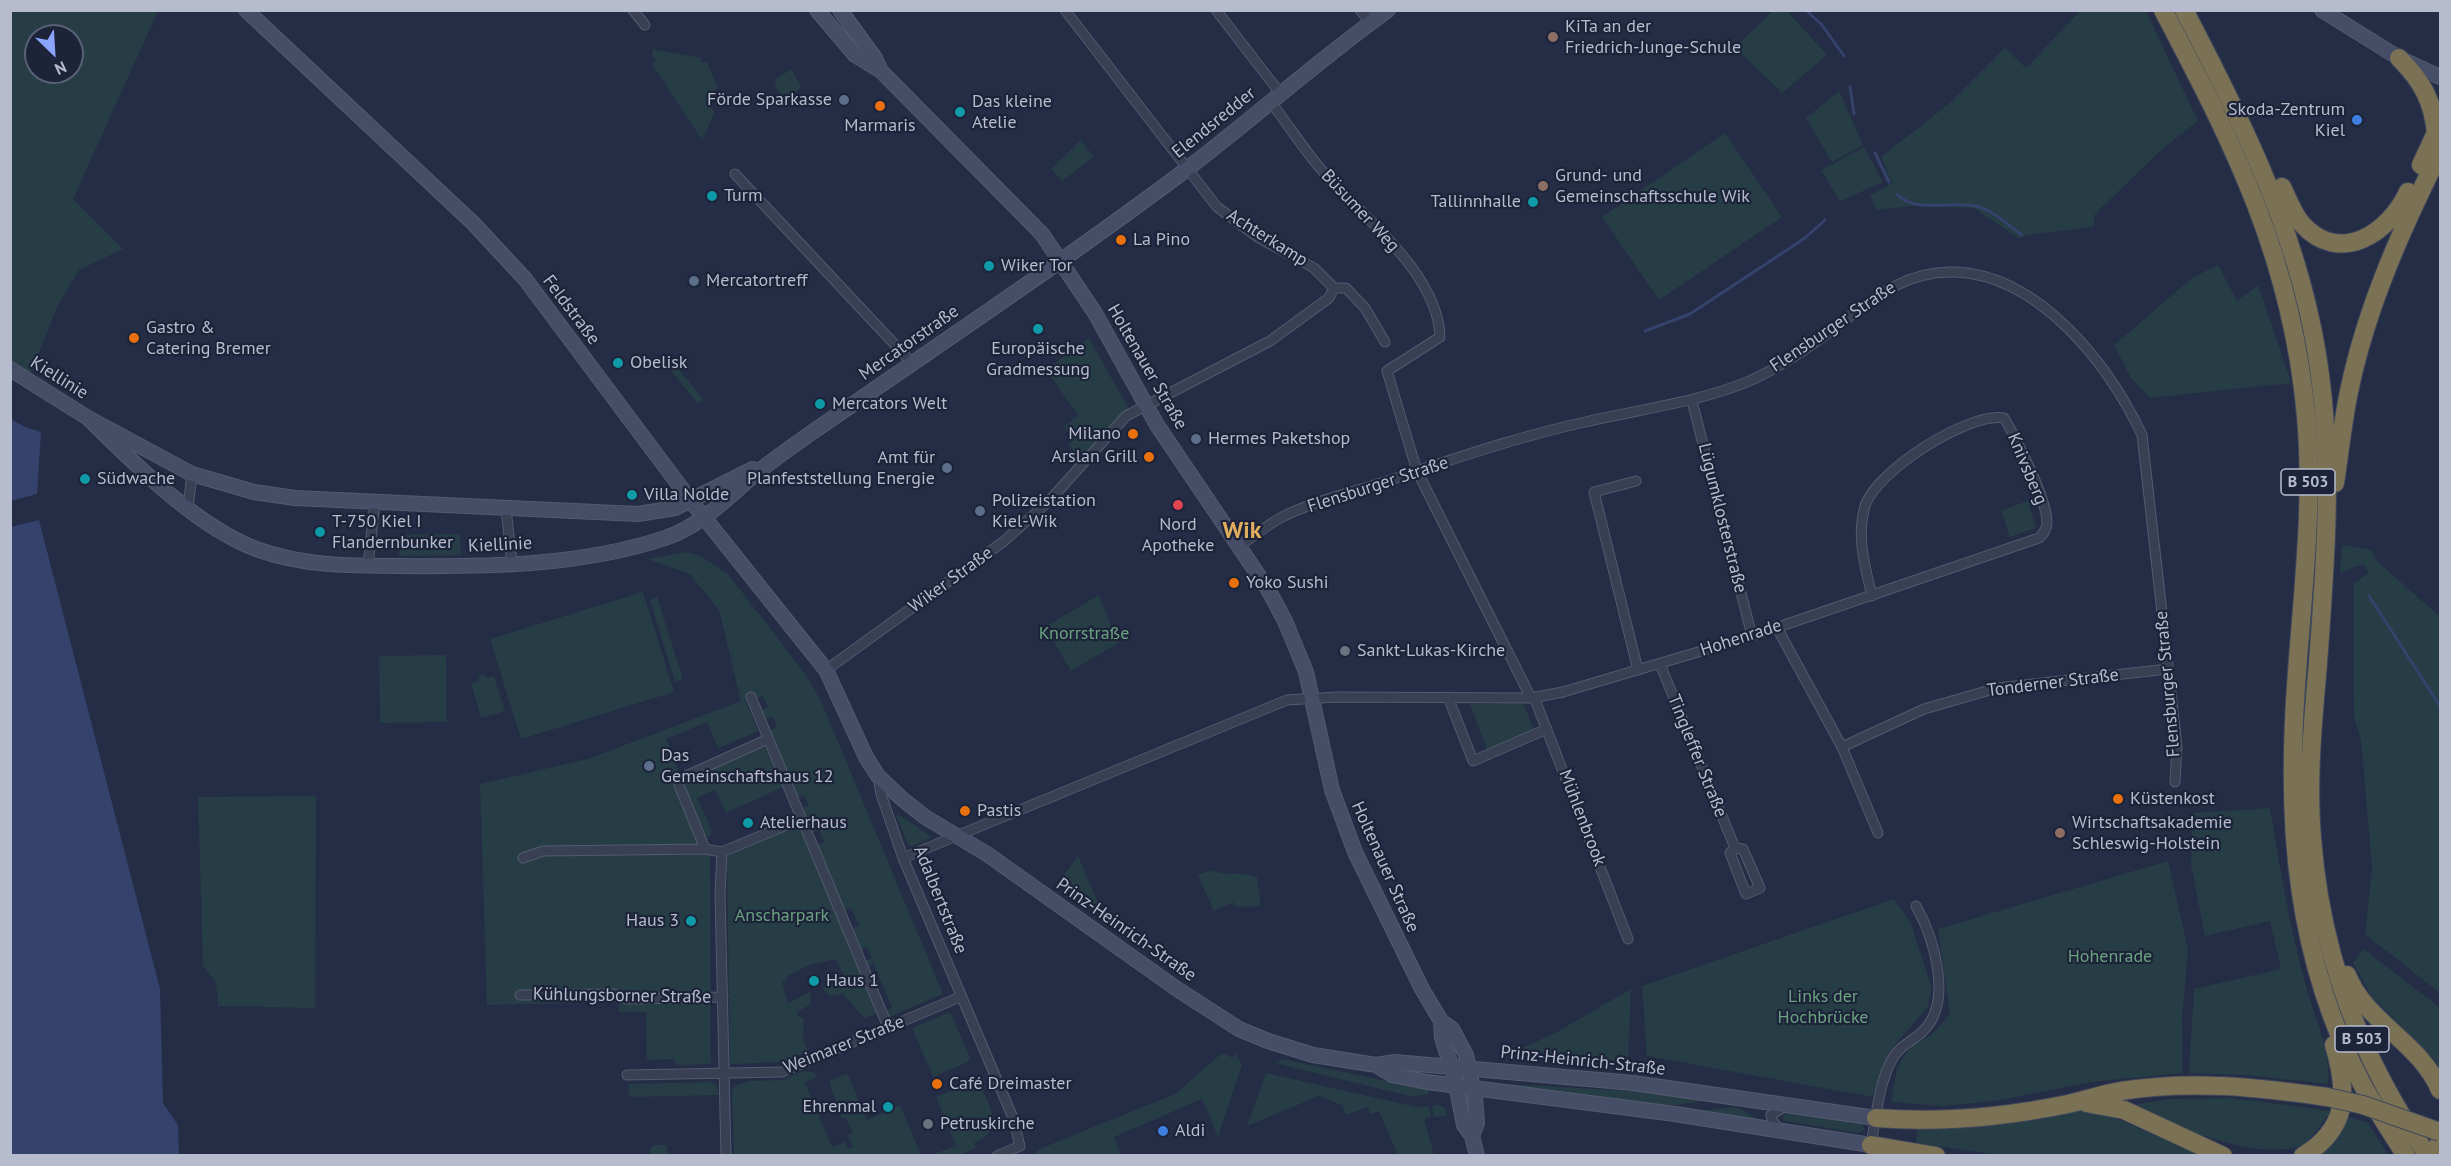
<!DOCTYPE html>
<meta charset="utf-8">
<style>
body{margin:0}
#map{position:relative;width:2451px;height:1166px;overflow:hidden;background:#242d45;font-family:"PT Sans",sans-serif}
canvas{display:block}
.frame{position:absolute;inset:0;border:12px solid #b6bbce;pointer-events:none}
.north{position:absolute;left:24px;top:24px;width:60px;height:60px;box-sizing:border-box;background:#1d2439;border:2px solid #5a6075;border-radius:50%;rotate:155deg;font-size:16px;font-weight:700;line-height:24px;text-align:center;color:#b6bbce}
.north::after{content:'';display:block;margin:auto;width:21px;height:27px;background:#8aa4ff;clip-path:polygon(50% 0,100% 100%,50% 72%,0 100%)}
</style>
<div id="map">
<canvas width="2451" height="1166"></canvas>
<div class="frame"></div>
<div class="north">N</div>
</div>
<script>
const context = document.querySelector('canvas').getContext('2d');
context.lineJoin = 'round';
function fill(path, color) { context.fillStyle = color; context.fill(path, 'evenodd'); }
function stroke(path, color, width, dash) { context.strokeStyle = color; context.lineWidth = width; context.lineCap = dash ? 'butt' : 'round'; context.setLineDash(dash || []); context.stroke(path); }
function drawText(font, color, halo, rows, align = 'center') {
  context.font = font + ' "PT Sans",sans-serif'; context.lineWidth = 4.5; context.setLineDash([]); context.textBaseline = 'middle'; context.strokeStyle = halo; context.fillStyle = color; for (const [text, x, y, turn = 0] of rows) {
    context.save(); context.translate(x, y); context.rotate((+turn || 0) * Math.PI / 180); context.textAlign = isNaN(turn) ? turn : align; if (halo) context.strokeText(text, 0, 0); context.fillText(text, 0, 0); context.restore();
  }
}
const green = new Path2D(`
 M1774 10 1787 11 1827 55 1782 93 1735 47Z
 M2081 10 2146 11 2198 121 2160 151 2095 214 2093 227 2026 235 2020 239 1974 208 1910 206 1877 210 1870 196 1892 183 1881 157 1950 103 2005 48 2026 68Z
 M11 11H158L73 199 123 249 79 270 58 305 30 374 11 363ZM36 36H72V72H36Z
 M653 49 701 58V62H707L718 88 705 98 715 112 702 140 652 64 658 59 652 57Z
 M791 69 801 87 789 98H784L776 88 775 80Z
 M1839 91 1863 145 1832 162 1806 118Z
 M1725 133 1782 217 1659 300 1602 217Z
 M1081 140 1094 157 1062 181 1051 169Z
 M1864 147 1883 182 1840 201 1821 170Z
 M2218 265 2237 301 2258 285 2291 383 2150 398 2131 378 2114 345 2192 278Z
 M1089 338 1131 413 1084 464 1068 444 1074 439 1064 427 1078 415 1046 370Z
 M672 361 703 399 698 404 667 365Z
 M2028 501 2036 528 2010 537 2001 510Z
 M460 534 461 555 399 556V535Z
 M2342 545 2372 550 2377 561 2440 617V993L2365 934 2372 867 2361 740 2354 717 2353 585 2369 572 2363 564 2340 573Z
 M687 552 702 557 728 574 806 675 821 701 943 994 887 1018 885 1012 892 1008 874 964 867 966 865 961 872 958 867 947 860 950 852 929 859 925 851 908 844 911 817 845 824 842 819 830 811 833 801 809 809 805 804 795 797 798 768 731 777 727 773 716 763 720 760 711 768 707 763 696 755 699 754 696 745 700 758 731 718 748 707 722 666 739 710 853 711 1064 677 1065 673 1059 647 1060 646 1012H619L618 1002 487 1005 480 784 588 759 741 701 719 610 690 574 648 559Z
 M643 592 674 692 521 739 490 639Z
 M1099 595 1118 643 1071 671 1045 627Z
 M657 597 683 679 675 682 650 600Z
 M446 655 447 722 380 723 379 656Z
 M484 674 486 678 494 676 505 711 481 718 471 683 479 681 478 675Z
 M1523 703 1535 733 1488 752 1470 704Z
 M758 748H766L783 787 726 813 715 790 697 798 712 830 710 836 703 839 682 782Z
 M316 796 315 1008 218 1006 216 982 203 966 198 797Z
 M2270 808C2280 870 2291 933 2308 994 2317 1025 2331 1051 2328 1084L2246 1075 2189 1073 2194 989 2281 969 2270 921 2205 936 2191 865 2192 813Z
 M898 814 929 835 931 838 912 846 908 844 896 816Z
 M798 826 805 828 881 1011 864 1018 843 994 830 996 822 988 846 979 835 959 809 965 787 976V979L782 982 788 1003 811 991 810 1005 800 1010 797 1015 804 1019 803 1039 808 1051 784 1062 730 1064 727 858 731 853Z
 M1078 856 1101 909 1061 879Z
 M2168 861 2188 949 2182 1020 2183 1073 2091 1082 1995 1101 1942 1106 1891 1102 1897 1069 1904 1056 1914 1045 1932 1034 1950 1014 1938 929Z
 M1211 870C1227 877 1243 871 1257 877L1261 906 1236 907 1233 902 1214 911 1198 875Z
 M1894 899 1910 921 1932 988 1927 1008 1889 1052 1872 1097 1647 1056 1642 986Z
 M2364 949 2440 1008V1071L2434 1059 2372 997 2353 963Z
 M1631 989 1628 1062 1518 1050 1557 1032Z
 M950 1012 970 1058 968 1062 933 1077 912 1028Z
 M1222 1053 1233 1058 1235 1053 1242 1065 1218 1137 1202 1099 1114 1137 1121 1155H1037V1150L1175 1094Z
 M1282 1059 1429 1090 1428 1095 1409 1096 1275 1063Z
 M803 1071 814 1072 817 1077 805 1082 832 1147 845 1142 848 1149 853 1147 848 1135 853 1133 846 1118 842 1119 829 1081 847 1073 867 1120 900 1105 921 1155H734L732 1091 735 1086 750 1081 783 1080Z
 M1266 1073 1416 1107 1429 1106 1431 1117 1424 1119 1434 1155H1398L1379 1111 1371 1114 1367 1107 1346 1115 1342 1105 1319 1096 1247 1126Z
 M710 1082 716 1085 719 1095 629 1097V1084Z
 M971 1082 975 1092 982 1089C992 1112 1004 1129 974 1143L976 1148 958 1155H931L956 1146 936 1097Z
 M1509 1084 1664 1093 1704 1101 1676 1105 1647 1104 1508 1087Z
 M2231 1098 2331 1111C2323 1121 2315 1134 2305 1143 2265 1166 2170 1124 2129 1106L2168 1099Z
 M1438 1105 1444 1107 1447 1116 1434 1117 1432 1106Z
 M1736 1107 1762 1121 1704 1112 1705 1110Z
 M2084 1110 2120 1120 2198 1155 2007 1156 1916 1143 1918 1129 1988 1126Z
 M1788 1112 1861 1122 1865 1130 1858 1133 1786 1121 1782 1117Z
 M2349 1117 2368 1123 2388 1155 2318 1156 2338 1139Z
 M654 1145H667V1155H650V1149Z`);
const water = new Path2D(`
 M11 419 25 427 41 432 37 494 11 501Z
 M39 520 160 989 163 1103 178 1125 179 1155H11L10 527Z`);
const stream = new Path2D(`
 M1806 10 1822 25 1844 56
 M1850 87 1854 114
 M1875 153 1889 182
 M1897 194C1915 215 1954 199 1979 207 1995 212 2008 225 2022 235
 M1645 331 1690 314 1805 238 1825 220
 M2369 596 2440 706`);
const street = new Path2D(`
 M633 10 645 25
 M1065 10 1217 207 1259 238 1314 268 1334 288
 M1216 10 1280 93
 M1360 10 1371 23
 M1270 101C1287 123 1302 147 1320 168 1358 214 1438 271 1440 337L1387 371 1417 471 1531 698
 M735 174 912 363
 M1334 288H1346L1365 308 1385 342
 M1692 401 1752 636
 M1636 481 1594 492 1638 670
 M188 508 192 474
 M506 508 512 564
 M1239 546C1253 537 1267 525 1282 517 1311 502 1350 493 1381 483 1448 461 1516 437 1585 422 1640 409 1695 403 1747 382 1775 370 1802 352 1827 334 1867 304 1901 270 1955 272 2040 275 2109 365 2142 435L2177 746 2175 782
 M368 566 375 501
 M1776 626 1842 747 1878 833
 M1660 664 1735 848
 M826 670 1003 542 1049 501 1126 416 1270 341 1329 298 1334 288
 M751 697 888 1027
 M1448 697 1473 761 1547 729
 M1534 697 1628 939
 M1842 747 1924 709 1997 688 2168 669
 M878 776 881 794 903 858 1013 1118 1020 1146 997 1156
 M1735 848 1743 849 1760 888 1746 894 1730 853Z
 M705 849 679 785V779L768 739
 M722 852 720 893 726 1156
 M523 858 543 851 705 849 722 852 801 819
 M903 858 1287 700 1337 697 1531 698 1563 692 1752 636 2039 538C2044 533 2047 529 2047 522 2047 499 2016 438 2004 418 1968 412 1876 471 1865 506 1856 537 1865 566 1872 596
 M520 995 615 994 627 999 723 997
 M627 1075 782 1072 960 997
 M1780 1130 1773 1122 1771 1115 1785 1106
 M1871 1145C1876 1117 1879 1080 1894 1056 1902 1044 1913 1041 1922 1032 1954 1003 1934 938 1916 906`);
const secondary = new Path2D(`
 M246 10 474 224 525 279 691 501 826 670 866 757 878 776 901 798 925 817 987 854 1177 989 1239 1029 1268 1041 1313 1055 1376 1065 1395 1062 1633 1083 1876 1118
 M817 10 855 55 881 71 1042 234 1095 313 1157 425 1269 591 1285 621 1306 672 1332 790 1355 852 1422 989 1441 1021 1452 1029 1466 1055 1475 1098 1477 1123 1472 1136
 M840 10 875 58 881 71
 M2322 10 2399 58 2440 77
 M10 369 88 418 192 474 254 492 295 498 638 514 675 508 753 469
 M88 418C135 464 194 525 256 549 302 566 351 566 400 566 487 567 581 566 665 538 699 527 726 499 752 477 772 460 793 446 814 431 938 345 1063 262 1183 172 1253 119 1317 61 1388 10
 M1441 1021 1442 1038 1454 1075 1464 1125 1472 1136 1477 1156
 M1376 1065 1392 1075 1427 1082 1675 1114 1871 1145`);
const highway = new Path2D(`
 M2163 10C2235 147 2292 259 2306 416 2314 506 2302 596 2296 686 2286 827 2296 957 2362 1084 2375 1108 2391 1132 2406 1156
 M2184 10C2245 126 2303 243 2320 375 2333 471 2325 567 2318 663 2313 721 2307 780 2312 838 2318 917 2338 992 2373 1063 2389 1095 2407 1128 2429 1156
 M2399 58C2422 81 2433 101 2436 133
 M2421 165 2440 124
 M2282 187C2288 199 2293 214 2302 224 2340 266 2389 233 2408 192
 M2335 483C2340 451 2343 418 2350 387 2367 306 2403 226 2440 152
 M2347 975C2366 1023 2420 1042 2440 1090
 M2086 1103 2124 1110 2223 1156
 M1876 1118C1940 1123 2005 1117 2068 1104 2086 1100 2103 1094 2121 1091 2190 1080 2258 1087 2327 1097
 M1871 1145 1936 1156
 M2438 1146 2440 1141
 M2303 1156C2349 1128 2348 1092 2334 1045`);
const highwayBridge = new Path2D(`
 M2327 1097 2363 1105 2440 1132`);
const markers = [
 [1553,37,6,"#8d6e63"],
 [844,100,6,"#5c6f8a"],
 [880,106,6,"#e8710a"],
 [960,112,6,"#0f9aa8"],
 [2357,120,6,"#3f7fe0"],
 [1543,186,6,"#8d6e63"],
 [712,196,6,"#0f9aa8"],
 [1533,202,6,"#0f9aa8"],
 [1121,240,6,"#e8710a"],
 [989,266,6,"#0f9aa8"],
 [694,281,6,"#5c6f8a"],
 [1038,329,6,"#0f9aa8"],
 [134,338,6,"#e8710a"],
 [618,363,6,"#0f9aa8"],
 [820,404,6,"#0f9aa8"],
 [1133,434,6,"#e8710a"],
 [1196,439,6,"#5c6f8a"],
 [1149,457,6,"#e8710a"],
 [947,468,6,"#5c6f8a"],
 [85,479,6,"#0f9aa8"],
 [632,495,6,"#0f9aa8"],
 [1178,505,6,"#e0444e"],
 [980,511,6,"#5c6f8a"],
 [320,532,6,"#0f9aa8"],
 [1234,583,6,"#e8710a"],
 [1345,651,6,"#6b7280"],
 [649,766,6,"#5c6f8a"],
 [2118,799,6,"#e8710a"],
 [965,811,6,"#e8710a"],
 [748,823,6,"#0f9aa8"],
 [2060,833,6,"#8d6e63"],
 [691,921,6,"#0f9aa8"],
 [814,981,6,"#0f9aa8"],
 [937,1084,6,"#e8710a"],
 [888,1107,6,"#0f9aa8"],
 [928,1124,6,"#6b7280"],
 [1163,1131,6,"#3f7fe0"]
];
const shields = [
 [2308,482,54],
 [2362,1039,54]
];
const shieldNames = [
 ["B 503",2308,482],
 ["B 503",2362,1039]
];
const poiNames = [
 ["KiTa an der",1565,27],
 ["Friedrich-Junge-Schule",1565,48],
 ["Förde Sparkasse",832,100,"right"],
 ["Das kleine",972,102],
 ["Atelie",972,123],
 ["Skoda-Zentrum",2345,110,"right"],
 ["Kiel",2345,131,"right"],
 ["Marmaris",880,126,"center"],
 ["Grund- und",1555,176],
 ["Gemeinschaftsschule Wik",1555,197],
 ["Turm",724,196],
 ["Tallinnhalle",1521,202,"right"],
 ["La Pino",1133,240],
 ["Wiker Tor",1001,266],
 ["Mercatortreff",706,281],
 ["Gastro &",146,328],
 ["Catering Bremer",146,349],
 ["Europäische",1038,349,"center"],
 ["Gradmessung",1038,370,"center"],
 ["Obelisk",630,363],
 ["Mercators Welt",832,404],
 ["Milano",1121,434,"right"],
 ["Hermes Paketshop",1208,439],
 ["Arslan Grill",1137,457,"right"],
 ["Amt für",935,458,"right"],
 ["Planfeststellung Energie",935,479,"right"],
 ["Südwache",97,479],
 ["Villa Nolde",644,495],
 ["Polizeistation",992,501],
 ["Kiel-Wik",992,522],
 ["T-750 Kiel I",332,522],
 ["Flandernbunker",332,543],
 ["Nord",1178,525,"center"],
 ["Apotheke",1178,546,"center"],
 ["Yoko Sushi",1246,583],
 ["Sankt-Lukas-Kirche",1357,651],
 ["Das",661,756],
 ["Gemeinschaftshaus 12",661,777],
 ["Küstenkost",2130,799],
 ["Pastis",977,811],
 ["Atelierhaus",760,823],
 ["Wirtschaftsakademie",2072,823],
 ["Schleswig-Holstein",2072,844],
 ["Haus 3",679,921,"right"],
 ["Haus 1",826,981],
 ["Café Dreimaster",949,1084],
 ["Ehrenmal",876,1107,"right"],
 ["Petruskirche",940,1124],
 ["Aldi",1175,1131]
];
const streetNames = [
 ["Elendsredder",1214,123,-39],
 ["Büsumer Weg",1360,211,47],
 ["Achterkamp",1267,238,32],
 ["Feldstraße",571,310,53],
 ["Flensburger Straße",1833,327,-34],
 ["Mercatorstraße",909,343,-35],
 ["Holtenauer Straße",1147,367,60],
 ["Kiellinie",59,378,32],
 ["Knivsberg",2027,469,67],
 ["Flensburger Straße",1378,485,-18],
 ["Lügumklosterstraße",1722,518,76],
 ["Kiellinie",500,545,-3],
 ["Wiker Straße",951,580,-36],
 ["Hohenrade",1741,638,-18],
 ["Tonderner Straße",2053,683,-7],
 ["Flensburger Straße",2168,684,-95],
 ["Tingleffer Straße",1697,756,68],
 ["Mühlenbrook",1582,818,69],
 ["Holtenauer Straße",1385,867,66],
 ["Adalbertstraße",940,900,68],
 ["Prinz-Heinrich-Straße",1126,930,35],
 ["Kühlungsborner Straße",622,996,1],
 ["Weimarer Straße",844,1045,-22],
 ["Prinz-Heinrich-Straße",1583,1061,6]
];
const parkNames = [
 ["Knorrstraße",1084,634],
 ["Anscharpark",782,916],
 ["Hohenrade",2110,957],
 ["Links der",1823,997],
 ["Hochbrücke",1823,1018]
];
const districtNames = [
 ["Wik",1242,531]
];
fill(green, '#263d46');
fill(water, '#34426c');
stroke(stream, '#34426c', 3);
stroke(street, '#545a6e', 11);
stroke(secondary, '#545a6e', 16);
stroke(highway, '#40475b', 20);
stroke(street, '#394054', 9);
stroke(secondary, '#464d67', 14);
stroke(highway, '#7b7255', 18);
stroke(highwayBridge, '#40475b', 20, []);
stroke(highwayBridge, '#7b7255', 18);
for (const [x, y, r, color] of markers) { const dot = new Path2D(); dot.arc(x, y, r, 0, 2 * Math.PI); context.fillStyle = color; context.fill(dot); stroke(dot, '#1d2439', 2); }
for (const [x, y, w] of shields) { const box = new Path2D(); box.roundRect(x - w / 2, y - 13, w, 26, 4.5); context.fillStyle = '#1d2439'; context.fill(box); stroke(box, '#b6bbce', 1.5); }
drawText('bold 16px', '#b6bbce', null, shieldNames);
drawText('18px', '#b6bbce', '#1d2439', poiNames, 'left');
drawText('18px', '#b6bbce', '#1d2439', streetNames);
drawText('18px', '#6ba180', '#1d2439', parkNames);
drawText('bold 24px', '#e0ac5f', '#1d2439', districtNames);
</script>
